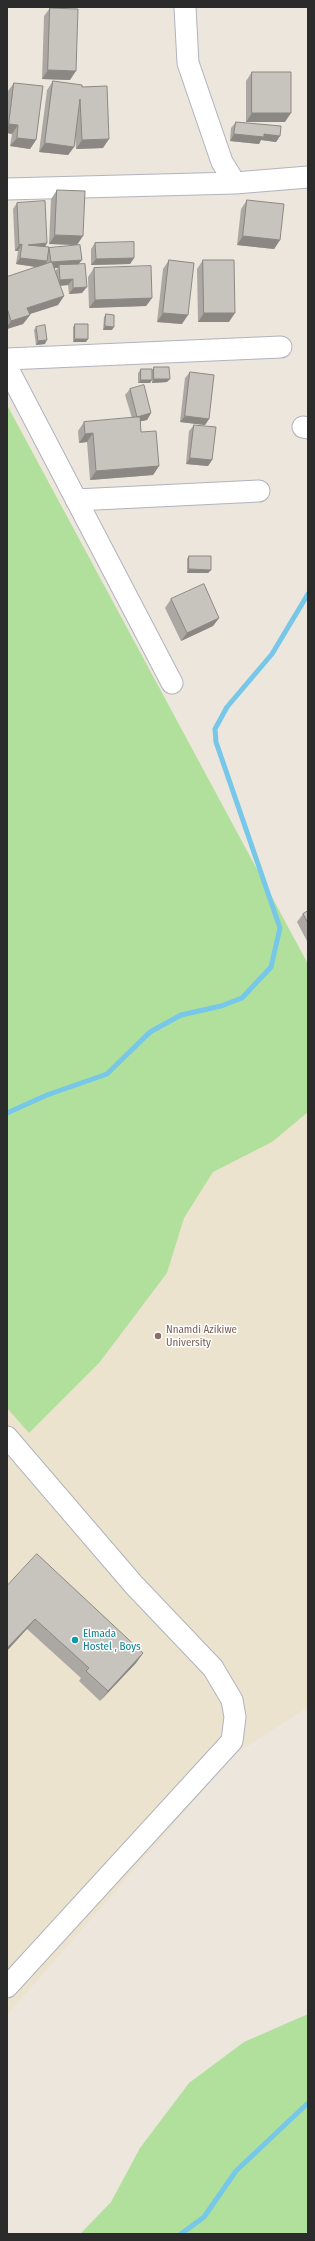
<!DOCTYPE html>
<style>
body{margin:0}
#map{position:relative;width:315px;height:2241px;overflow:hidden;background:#ece6dd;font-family:"Fira Sans Condensed",sans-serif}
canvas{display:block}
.frame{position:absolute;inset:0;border:8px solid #2b2b2b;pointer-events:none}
</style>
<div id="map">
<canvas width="315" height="2241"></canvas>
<div class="frame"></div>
</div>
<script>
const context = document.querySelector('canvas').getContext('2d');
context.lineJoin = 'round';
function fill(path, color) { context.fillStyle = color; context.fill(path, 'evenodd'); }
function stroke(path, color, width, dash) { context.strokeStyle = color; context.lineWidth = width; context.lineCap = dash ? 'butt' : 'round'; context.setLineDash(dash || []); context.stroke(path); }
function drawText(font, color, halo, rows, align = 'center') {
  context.font = font + ' "Fira Sans Condensed",sans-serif'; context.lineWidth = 3; context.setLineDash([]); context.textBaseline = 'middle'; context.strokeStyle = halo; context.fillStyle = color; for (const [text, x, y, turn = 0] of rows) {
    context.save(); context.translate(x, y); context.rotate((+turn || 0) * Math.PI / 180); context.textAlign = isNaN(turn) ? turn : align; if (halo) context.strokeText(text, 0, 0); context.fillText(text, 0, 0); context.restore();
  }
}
const education = new Path2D(`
 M7 405 308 964V1707L234 1755 7 2015Z`);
const green = new Path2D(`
 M7 405 308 964V1112L272 1142 213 1172 184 1218 167 1273 99 1363 29 1433 7 1408Z
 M308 2014V2234H80L111 2202 140 2148 189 2083 244 2042Z`);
const stream = new Path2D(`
 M7 1113 47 1095 107 1074 150 1032 181 1015 221 1006 242 998 271 967 280 928 216 742 215 729 227 707 272 654 308 594
 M181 2234 204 2217 236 2171 308 2103`);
const minor = new Path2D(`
 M185 7 188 63 222 162 235 183
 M7 189 235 183 308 177
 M7 359 281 347
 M7 367 172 683
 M303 427 308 428
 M76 500 259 491
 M7 1437 134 1585 213 1668 232 1700 235 1717 232 1741 7 1987`);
const wall = new Path2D(`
 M50 8 70 80 42 79 44 16Z
 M252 72 285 122H246V81Z
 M53 81 82 87 103 148 76 149 75 136 74 147 68 155 39 152 47 90Z
 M14 83 36 140 30 149 10 146 12 134 7 133V101L8 91Z
 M236 122 280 136 276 142 261 140 259 144 230 141 231 128Z
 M57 190 77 245 49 244 51 199Z
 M247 200 280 240 274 249 237 245 241 209Z
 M17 203 47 243 45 247 48 249 49 248 79 264 82 293 69 294 68 285 60 286 64 296 58 305 29 314 30 315 23 324 7 329V277L38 267 16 264 18 251H15L13 209ZM54 268H58L55 271Z
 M95 243 134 258 130 264 91 265V249Z
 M169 260 182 324 157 322 163 269Z
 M203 260 229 322H198L197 269Z
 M94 268 152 298 146 306 89 308 88 277Z
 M106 314 112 330H103L104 317Z
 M75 324 86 342H73V327Z
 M36 327 45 344 36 345 34 330Z
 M154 367 167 382 152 383V377L150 383H138V373L141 369 152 370Z
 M190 372 209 419 205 425 180 422 185 378Z
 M130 389 151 413 147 420 140 421 141 432 159 466 153 475 90 480 87 442 79 443 78 431 84 422 132 418 125 395Z
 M194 425 212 460 208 466 186 464 189 431Z
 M189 556 211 570 208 573H187V559Z
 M171 599 219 618 213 626 181 641 165 608Z
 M308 911V943L297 922 303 914Z
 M7 1586 143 1653 136 1663 100 1701 79 1681 81 1678 27 1629Z`);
const shadedWall = new Path2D(`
 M48 70 76 71 70 80 42 79Z
 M252 113H291L285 122H246Z
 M9 124 18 125 12 134 7 133V126Z
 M234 134H264L280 136 276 142 261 140 259 144 230 141Z
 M17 138 36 140 30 149 10 146Z
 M109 139 103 148 76 149 82 140Z
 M45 143 74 147 68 155 39 152Z
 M55 235 83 236 77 245 49 244Z
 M243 236 280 240 274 249 237 245Z
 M47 243 43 250 28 245Z
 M22 244 18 251H15L19 245Z
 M20 258 47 261 42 268 16 264Z
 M134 258 130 264 91 265 96 259Z
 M82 260 77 266 59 265 58 268 46 269 51 262Z
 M73 279 68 285 56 286 60 280Z
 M87 287 82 293 69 294 73 288Z
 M64 296 58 305 21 317 27 308Z
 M152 298 146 306 89 308 95 300Z
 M163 313 188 315 182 324 157 322Z
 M204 313H235L229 322H198Z
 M30 315 23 324 7 329V327L11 321Z
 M105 326 114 327 112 330H103Z
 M75 339H88L86 342H73Z
 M47 340 45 344 36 345 38 341Z
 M154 379H170L167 382 152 383Z
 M141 380H152L150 383H138Z
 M151 413 147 420 133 423 137 417Z
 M185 416 209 419 205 425 180 422Z
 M93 433 87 442 79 443 85 434Z
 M190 458 212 460 208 466 186 464Z
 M159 466 153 475 90 480 96 471Z
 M189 569 211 570 208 573H187Z
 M219 618 213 626 181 641 187 633Z
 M35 1619 27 1629 7 1651V1648Z
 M143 1653 136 1663 100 1701 108 1691Z`);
const building = new Path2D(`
 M50 8 78 9 76 71 48 70Z
 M252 72H291V113H252Z
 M53 81 82 85V87L107 86 109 139 82 140 80 99 74 147 45 143Z
 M14 83 43 86 36 140 17 138 18 125 9 124Z
 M236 122 281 126 280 136 264 134V137L234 134Z
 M57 190 85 191 83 236 55 235Z
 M247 200 284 204 280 240 243 236Z
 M45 201 47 243 28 245 49 247 47 261 20 258 22 244 19 245 17 203Z
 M134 242V258L96 259 95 243Z
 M80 245 82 260 51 262 49 248Z
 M169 260 194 263 188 315 163 313Z
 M203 260H234L235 313H204Z
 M52 262 64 296 27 308 30 315 11 321 7 308V277Z
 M85 264 87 287 73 288V279L60 280 59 265Z
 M151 266 152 298 95 300 94 268Z
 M106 314 114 315V327L105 326Z
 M75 324H88V339H75Z
 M45 325 47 340 38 341 36 327Z
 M154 367H169L170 379H154Z
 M141 369H152V380H141Z
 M190 372 214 375 209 419 185 416Z
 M144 385 151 413 137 417 130 389Z
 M140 417 141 432 156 431 159 466 96 471 93 433 85 434 84 422Z
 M194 425 216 427 212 460 190 458Z
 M189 556H211V570L189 569Z
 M204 584 219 618 187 633 171 599Z
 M308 911V923L303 914Z
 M37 1554 143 1653 108 1691 86 1671 89 1668 35 1619 7 1648V1586Z`);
const markers = [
 [158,1336,4,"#8d6e63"],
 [75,1640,4,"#0f9aa8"]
];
const educationNames = [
 ["Nnamdi Azikiwe",166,1330],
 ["University",166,1343]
];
const cultureNames = [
 ["Elmada",83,1634],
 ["Hostel , Boys",83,1647]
];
fill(education, '#ece3ce');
fill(green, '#b1e09d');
stroke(stream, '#76c7e8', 5);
stroke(minor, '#b1b3bd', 23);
stroke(minor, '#fff', 21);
fill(wall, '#aba8a3');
fill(shadedWall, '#8b8884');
fill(building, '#c7c3bd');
stroke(building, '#8b8884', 1);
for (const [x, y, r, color] of markers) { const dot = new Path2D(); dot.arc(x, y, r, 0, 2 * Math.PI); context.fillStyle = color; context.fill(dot); stroke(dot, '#fff', 1.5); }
drawText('11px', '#785e54', '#fff', educationNames, 'left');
drawText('11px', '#0d838f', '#fff', cultureNames, 'left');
</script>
